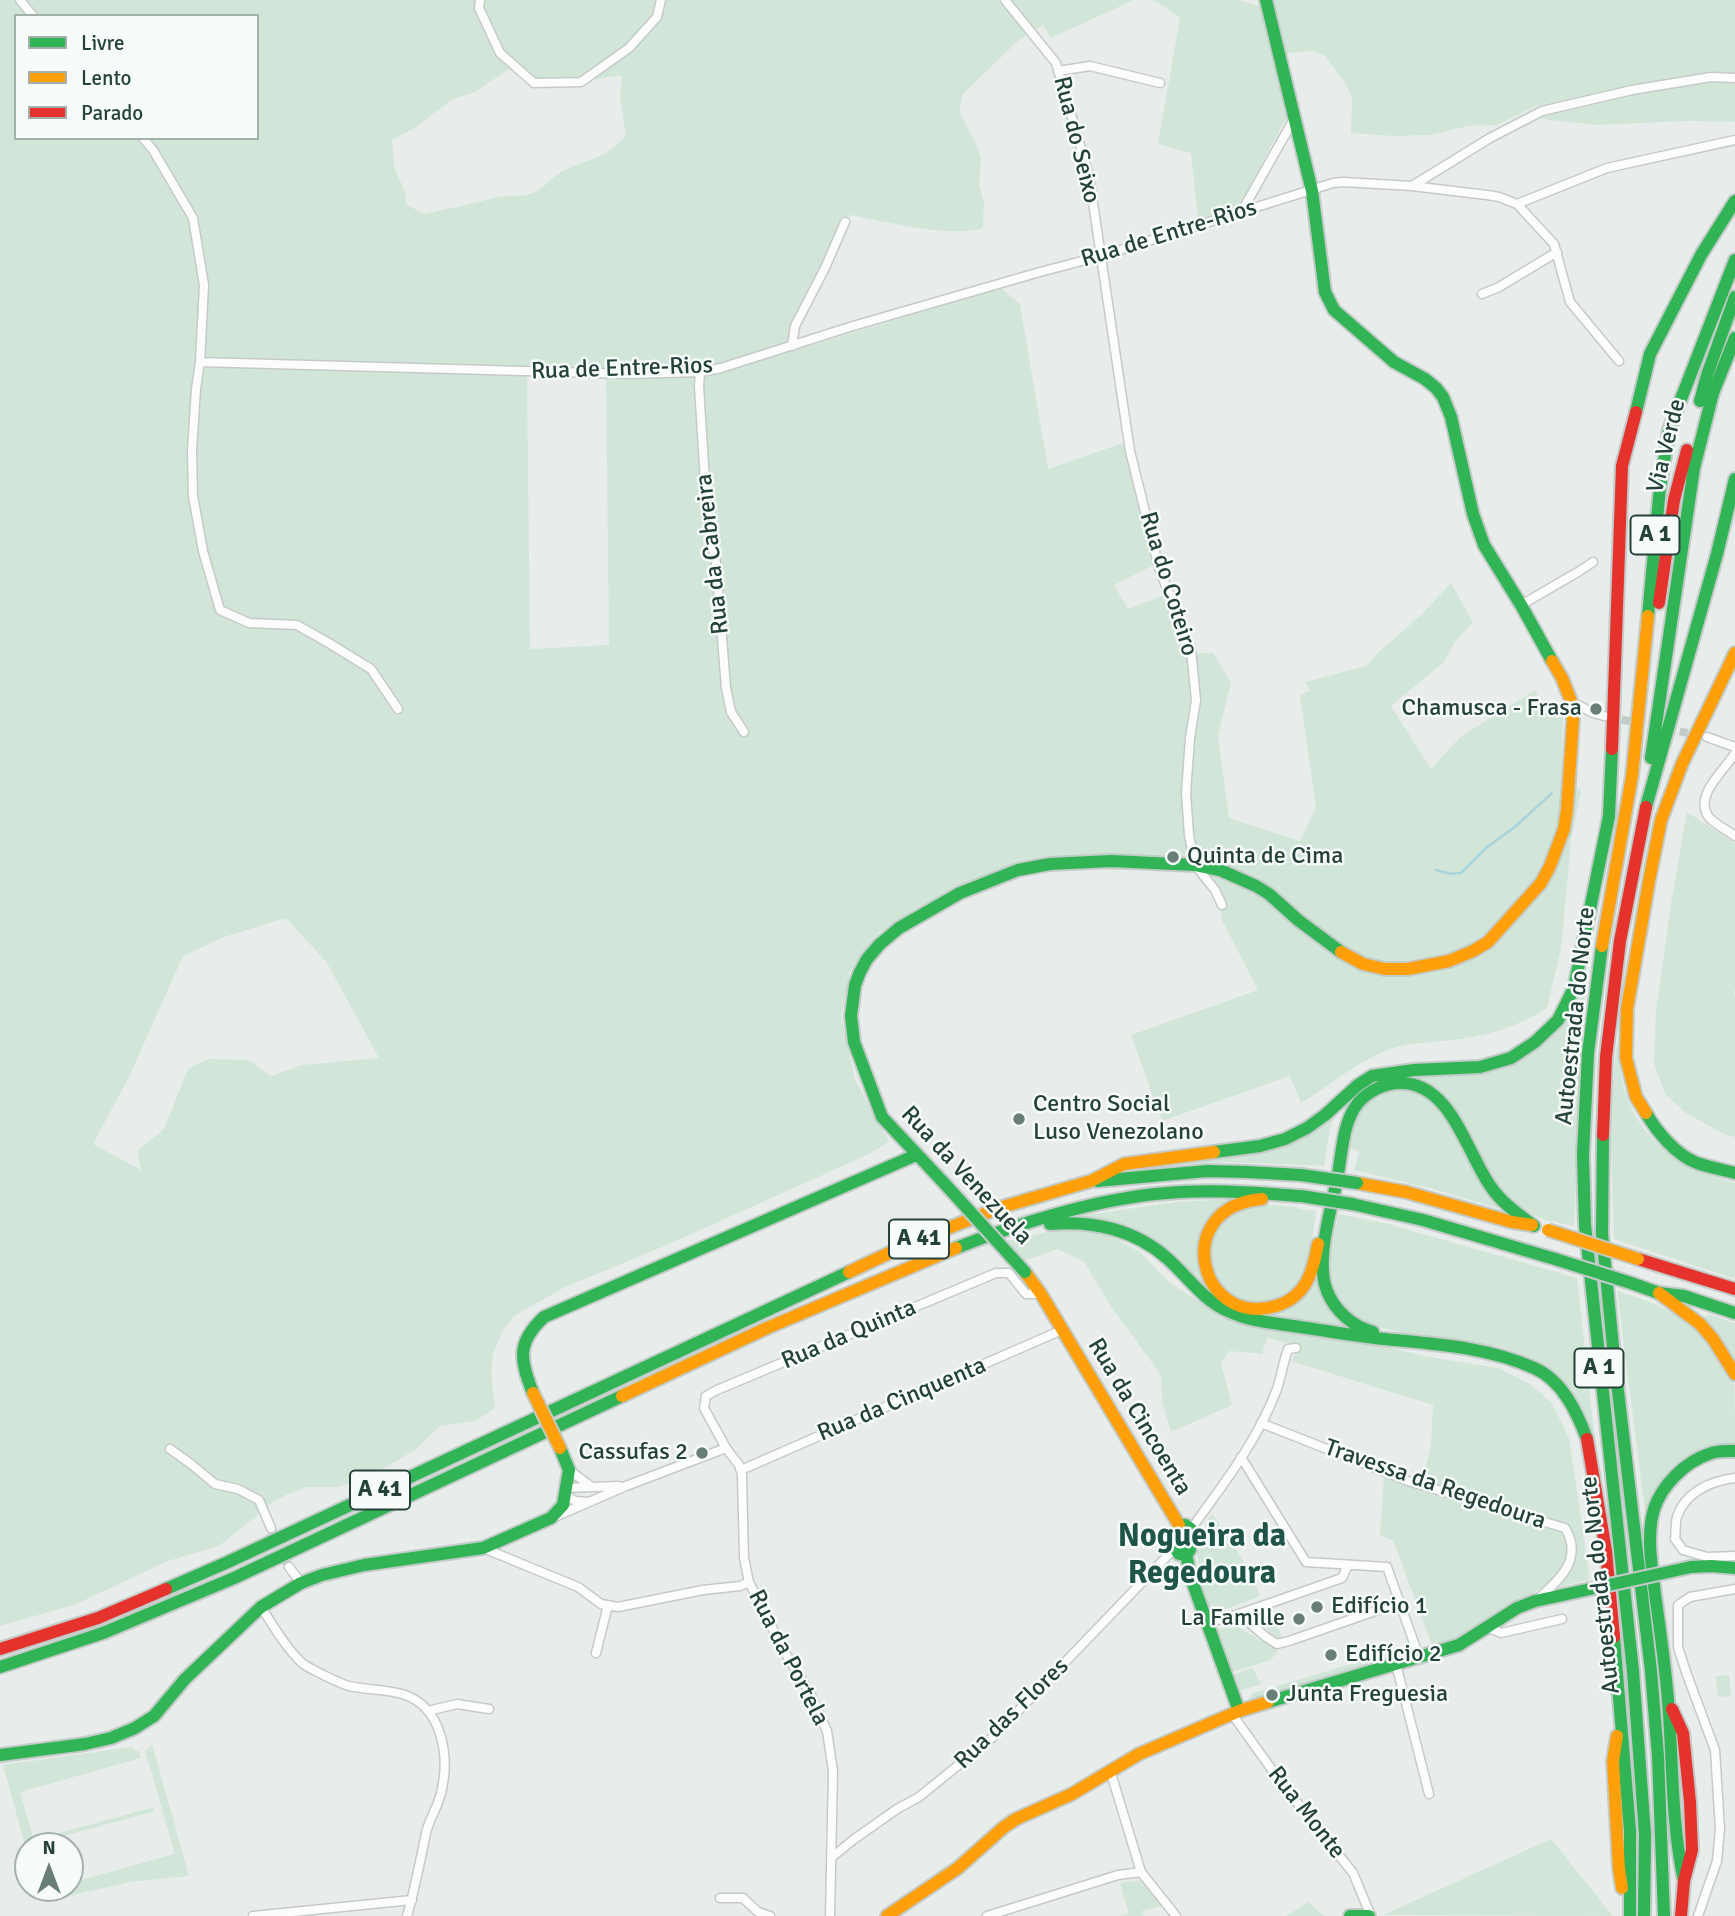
<!DOCTYPE html>
<meta charset="utf-8">
<style>
body{margin:0}
#map{position:relative;width:1735px;height:1916px;overflow:hidden;background:#e8edeb;font-family:Signika,sans-serif}
canvas{display:block}
.legend{position:absolute;left:14px;top:14px;width:245px;height:126px;box-sizing:border-box;background:#f7fbf9;border:2px solid #a3b1ad;margin:0;padding:9px 12px;list-style:none;font-size:21px;color:#24423a}
.legend li{display:flex;align-items:center;gap:14px;height:35px}
.legend b{width:35px;border:2px solid #a3b1ad}
.north{position:absolute;left:14px;top:1832px;width:70px;height:70px;box-sizing:border-box;background:#f7fbf9;border:2px solid #a3b1ad;border-radius:50%;rotate:0deg;font-size:19px;font-weight:700;line-height:28px;text-align:center;color:#24423a}
.north::after{content:'';display:block;margin:auto;width:24px;height:32px;background:#697e78;clip-path:polygon(50% 0,100% 100%,50% 72%,0 100%)}
</style>
<div id="map">
<canvas width="1735" height="1916"></canvas>
<ul class="legend">
<li><b style="height:9px;background:#30b455"></b>Livre</li>
<li><b style="height:9px;background:#ff9f0a"></b>Lento</li>
<li><b style="height:9px;background:#e5322d"></b>Parado</li>
</ul>
<div class="north">N</div>
</div>
<script>
const context = document.querySelector('canvas').getContext('2d');
context.lineJoin = 'round';
function fill(path, color) { context.fillStyle = color; context.fill(path, 'evenodd'); }
function stroke(path, color, width, dash) { context.strokeStyle = color; context.lineWidth = width; context.lineCap = dash ? 'butt' : 'round'; context.setLineDash(dash || []); context.stroke(path); }
function drawText(font, color, halo, rows, align = 'center') {
  context.font = font + ' Signika,sans-serif'; context.lineWidth = 5; context.setLineDash([]); context.textBaseline = 'middle'; context.strokeStyle = halo; context.fillStyle = color; for (const [text, x, y, turn = 0] of rows) {
    context.save(); context.translate(x, y); context.rotate((+turn || 0) * Math.PI / 180); context.textAlign = isNaN(turn) ? turn : align; if (halo) context.strokeText(text, 0, 0); context.fillText(text, 0, 0); context.restore();
  }
}
const green = new Path2D(`
 M0 0H1134L1051 38 1043 25 1020 39 963 94 959 112 974 139 981 158 979 184 984 203 983 228C949 238 886 222 850 215L822 266 805 313 782 349 789 352 1001 288 1020 304 1048 469 1123 443 1154 565 1114 585 1128 609 1162 596 1189 653H1213L1231 683 1218 736 1229 818 1300 841 1316 807 1300 695 1310 691 1305 682 1366 666 1379 652 1423 613 1451 583 1473 622 1454 643 1444 662 1391 706 1431 769 1460 737 1535 690 1545 712 1563 713 1562 769 1581 792 1571 840 1561 949 1547 1008C1520 1026 1484 1037 1452 1040 1430 1043 1409 1042 1388 1050 1356 1062 1330 1086 1301 1103L1290 1076 1162 1121 1131 1035 1258 990 1222 920 1213 875 1175 869 1117 870 1072 867 995 871 957 887 913 910 879 933 848 974 851 976 841 1015 855 1080 889 1142 867 1155 667 1245 565 1287 514 1316 502 1332 493 1354 491 1372 495 1408 475 1421 440 1426 415 1450 369 1477 338 1487H306L284 1496 272 1503 219 1546 168 1561 74 1605 0 1626ZM16 16H257V138H16ZM511 68C513 70 515 73 518 76 539 90 597 79 622 75L620 98 626 135C606 160 587 158 561 172 551 178 542 191 530 194 520 197 508 195 498 197 473 203 449 209 423 214L405 203 406 194 394 167 392 140 416 127 451 100 475 92ZM527 375H606L609 645 530 649ZM286 918 327 963 379 1058 302 1065 271 1076 248 1060 208 1059 188 1069 164 1129 137 1151 141 1170 93 1144 129 1077 183 956 224 937Z
 M1154 0H1237L1259 6 1270 2V0H1735V122L1688 121 1597 125 1542 119 1538 105 1497 125 1469 126 1430 135 1394 136 1351 133 1352 99 1347 86 1325 56 1312 51 1288 53 1278 58 1289 113 1247 191 1253 210 1199 228 1191 153 1158 144 1180 18Z
 M1687 812 1735 843V991H1733L1735 997V1137L1726 1135 1686 1113 1665 1094 1654 1063 1656 1011 1671 904Z
 M1586 969 1574 1226 1545 1220 1524 1211 1507 1197 1493 1179 1455 1108 1405 1077 1495 1069 1577 993Z
 M1617 1041C1619 1059 1621 1078 1626 1095 1644 1146 1686 1169 1735 1183V1279L1614 1239 1611 1144V1103Z
 M1404 1087 1430 1098 1441 1111 1504 1210 1433 1189 1354 1170 1359 1152 1348 1147C1350 1133 1357 1111 1367 1100 1376 1091 1392 1090 1404 1087Z
 M1336 1113 1330 1128 1324 1166 1227 1162 1166 1165 1232 1153Z
 M1232 1199 1217 1208 1207 1220 1214 1293 1166 1254 1073 1217 1176 1202Z
 M1254 1204 1297 1207 1298 1209 1316 1211C1313 1232 1311 1255 1302 1274 1281 1314 1225 1309 1211 1266 1209 1260 1210 1251 1210 1245 1211 1237 1215 1226 1221 1221 1230 1214 1244 1209 1254 1204Z
 M1339 1214 1388 1224 1577 1278 1595 1441C1586 1417 1576 1389 1554 1373 1539 1362 1520 1352 1502 1347 1464 1338 1365 1337 1343 1307 1333 1293 1328 1273 1329 1256 1330 1243 1336 1228 1339 1214Z
 M1069 1227 1111 1236 1140 1252 1169 1282 1223 1318 1379 1345 1424 1356 1498 1368 1530 1384 1552 1403 1569 1438 1590 1579 1560 1587 1575 1559 1570 1528 1557 1521 1558 1531 1568 1537 1569 1554 1558 1574 1540 1589 1494 1615 1472 1631 1433 1648 1393 1540 1380 1536 1384 1476 1421 1488 1431 1445 1433 1405 1291 1361 1300 1346 1267 1338 1262 1354 1229 1351 1221 1364 1232 1405 1171 1432 1162 1401 1161 1375 1110 1305 1084 1262 1058 1249 1024 1261 1006 1241Z
 M1315 1278 1349 1327 1263 1314Z
 M1617 1291C1662 1305 1696 1318 1721 1361 1725 1368 1732 1376 1734 1384 1735 1394 1735 1430 1735 1443 1687 1448 1663 1466 1645 1511Z
 M1707 1314 1735 1323V1360L1704 1319Z
 M1210 1515 1214 1516 1251 1573 1260 1596 1210 1615 1199 1579 1197 1542Z
 M1271 1611 1273 1622H1275L1282 1637 1277 1638 1252 1617Z
 M1238 1627 1278 1651 1271 1660 1232 1672 1216 1629Z
 M1402 1649 1409 1655 1253 1700H1248L1253 1693Z
 M1253 1668 1261 1684 1239 1691 1232 1675Z
 M1729 1675 1731 1696 1718 1697 1716 1676Z
 M152 1744 189 1876 131 1882 41 1902 60 1888H70V1883L175 1854 145 1750 148 1749Z
 M131 1747 136 1751H139L141 1758 20 1792 34 1840 154 1807 155 1811 35 1844V1846H28V1856L3 1765Z
 M1551 1839 1613 1916 1383 1915Z
 M1140 1880 1162 1906 1142 1911 1144 1916H1119L1129 1914 1120 1883Z
 M1308 1902 1324 1916H1286Z`);
const stream = new Path2D(`
 M1436 870 1451 874 1461 873 1486 848 1516 826 1552 793`);
const streetTunnel = new Path2D(`
 M1610 717 1638 723
 M1668 729 1697 735
 M271 1528 289 1567`);
const street = new Path2D(`
 M20 0 33 16
 M480 0 479 8 500 53 534 83 581 82 629 48 657 17 661 0
 M1005 0 1056 63 1089 176 1130 451 1159 568 1191 650 1196 700 1190 738 1186 793 1189 835 1195 865 1215 890 1222 905
 M1058 71 1090 66 1160 83
 M143 138 153 150 193 218 204 285 200 362 196 389 192 451 193 496 203 551 220 610 249 623 297 625 327 642 371 669 398 709
 M1412 186 1490 138 1542 111 1632 90 1711 77 1735 78
 M1517 204 1607 168 1735 140
 M1242 211 1294 119
 M1482 294 1499 287 1557 252
 M792 346 795 326 825 268 845 222
 M200 362 631 374 700 372 721 368 853 326 1040 272 1101 256 1333 183 1343 182 1412 186 1487 195 1499 197 1517 204 1554 244 1570 302 1619 361
 M700 372 699 386 707 513 716 563 726 688 731 712 744 732
 M1521 605 1578 572 1593 562
 M1571 701 1593 713 1604 716
 M1707 737 1735 747
 M1735 753C1725 770 1694 795 1708 816 1714 824 1727 830 1735 836
 M1261 1423 1408 1481 1565 1528C1584 1559 1559 1580 1538 1599
 M170 1449 191 1464 215 1484 238 1489 259 1500 271 1528
 M1241 1457 1306 1562 1387 1567 1419 1657
 M569 1470 592 1487 619 1486
 M741 1470 1062 1330
 M1735 1478C1711 1481 1685 1492 1677 1517 1675 1524 1676 1532 1675 1539L1683 1550 1707 1557 1735 1556
 M566 1488 592 1487
 M565 1494 575 1501 588 1502
 M557 1516 626 1486 726 1448
 M1191 1529C1223 1485 1258 1440 1277 1389 1281 1377 1283 1364 1287 1352L1288 1349 1296 1348
 M483 1548 578 1587 601 1604 618 1607 703 1590 740 1586 749 1582
 M289 1567 301 1583
 M261 1607C273 1625 285 1647 302 1663 308 1668 341 1684 349 1686 367 1690 385 1689 402 1694 443 1706 450 1757 441 1793 438 1807 429 1819 426 1833 420 1861 415 1889 407 1916
 M1239 1614 1266 1637 1277 1644 1289 1641 1384 1608
 M1207 1623 1239 1614 1342 1578 1348 1565
 M1488 1627 1501 1633 1562 1619
 M596 1653 608 1605
 M1396 1664 1429 1794
 M428 1711 457 1704 489 1709
 M1232 1714 1280 1781 1353 1873 1371 1916
 M1110 1770 1141 1872 1176 1916
 M831 1858 853 1840 897 1809 919 1797 993 1737 1175 1548
 M720 1898H743L758 1912 770 1916
 M253 1916 412 1900
 M830 1916 833 1771 827 1731 810 1693 784 1651 749 1582 744 1558 742 1475 739 1465 726 1448 704 1408 706 1396 717 1390 996 1273H1009L1026 1294H1041
 M987 1916 1118 1875 1141 1872
 M1698 1916 1717 1861 1720 1829 1715 1750 1686 1672 1678 1647V1605L1690 1597 1735 1589`);
const fast = new Path2D(`
 M1266 0 1312 191 1325 292 1334 310 1394 362 1425 379 1436 388 1443 397 1451 417 1473 514 1484 545 1521 605 1552 661
 M1700 401 1707 375 1735 297
 M1636 412 1650 354 1701 255 1735 201
 M1648 616 1660 487 1669 430 1735 260
 M1651 758 1694 468 1713 393 1735 338
 M1646 807 1717 554 1735 479
 M1602 946 1588 1053 1583 1155 1585 1225 1633 1671 1645 1834 1644 1916
 M1646 1113C1657 1132 1676 1155 1697 1163 1709 1167 1723 1170 1735 1173
 M1603 1135 1602 1233 1614 1357 1651 1671 1658 1756 1664 1916
 M1214 1152 1260 1146 1285 1139 1307 1128 1325 1115 1358 1085 1372 1076 1414 1070 1480 1067 1511 1058 1535 1042 1558 1020 1574 988 1609 816 1612 749
 M1097 1181 1207 1171 1247 1172 1301 1175
 M944 1183 882 1117 854 1042 851 1016 855 985 860 972 867 959 880 944 899 928 960 893 1018 870 1050 864 1111 861 1195 865 1220 870 1256 886 1269 894 1298 920 1341 952
 M1352 1204 1423 1220 1555 1259
 M1050 1224C1093 1220 1136 1230 1168 1259 1188 1277 1203 1300 1228 1311 1250 1322 1276 1323 1300 1327 1328 1331 1356 1336 1384 1339 1435 1344 1488 1347 1534 1368 1562 1380 1577 1412 1587 1439
 M956 1248C1019 1223 1100 1198 1167 1193 1212 1189 1256 1193 1301 1196
 M1631 1283 1659 1293 1684 1296 1735 1313
 M1373 1332C1352 1326 1335 1311 1327 1291 1315 1260 1331 1211 1337 1180 1342 1155 1342 1123 1358 1103 1368 1091 1385 1083 1400 1083 1451 1082 1467 1154 1491 1187 1502 1203 1518 1214 1534 1226
 M533 1393C520 1360 516 1343 544 1317L916 1155
 M1179 1525H1185L1191 1529 1190 1550 1186 1554H1179L1175 1548Z
 M1186 1554 1191 1578 1239 1711
 M1691 1567 1711 1566 1735 1568
 M166 1589 228 1562 849 1272
 M1614 1637 1630 1831V1916
 M0 1667 103 1633 234 1578 622 1396
 M1268 1702 1459 1645 1517 1608 1535 1601 1563 1595
 M0 1755 85 1744 111 1738 135 1728 154 1716 185 1679 261 1607 301 1583 322 1575 364 1565 483 1548 551 1518 563 1505 569 1470 560 1448
 M1684 1881C1671 1822 1673 1761 1668 1700 1665 1665 1660 1629 1655 1594 1652 1567 1646 1536 1654 1509 1662 1485 1685 1462 1709 1454 1717 1450 1726 1451 1735 1451
 M1350 1916H1369`);
const slow = new Path2D(`
 M1602 946 1632 776 1648 616
 M1341 952 1363 964 1385 969H1408L1449 961 1473 951 1488 942 1541 883 1550 866 1564 829 1567 809 1573 720 1571 701 1562 678 1552 661
 M1646 1113 1636 1097 1626 1058 1627 1009 1649 881 1661 820 1682 764 1735 653
 M1357 1183 1406 1192 1512 1222 1532 1225
 M1262 1199C1169 1207 1199 1329 1276 1306 1306 1297 1313 1272 1318 1244
 M849 1272 915 1241 1002 1207 1091 1181 1124 1164 1214 1152
 M1025 1272 1041 1294 1179 1525
 M1659 1293 1700 1324 1713 1339 1735 1374
 M622 1396 767 1328 956 1248
 M1617 1736 1613 1761 1619 1869 1622 1888
 M887 1916 958 1868 1004 1827 1016 1819 1072 1794 1139 1754 1239 1711 1268 1702`);
const jam = new Path2D(`
 M1659 603 1674 500 1687 450
 M1612 749 1622 466 1636 412
 M1603 1135 1606 1057 1620 941 1646 807
 M1638 1259 1735 1289
 M1587 1439 1606 1551 1614 1637
 M0 1649 98 1618 166 1589
 M1672 1709 1683 1733 1690 1802 1692 1850 1684 1881 1681 1916`);
const fastBridge = new Path2D(`
 M1301 1175 1357 1183
 M944 1183 1025 1272
 M1301 1196 1352 1204
 M1555 1259 1631 1283
 M1563 1595 1691 1567`);
const slowBridge = new Path2D(`
 M1548 1230 1638 1259
 M533 1393 560 1448`);
const markers = [
 [1596,709,7,"#697e78"],
 [1173,857,7,"#697e78"],
 [1019,1119,7,"#697e78"],
 [702,1453,7,"#697e78"],
 [1317,1607,7,"#697e78"],
 [1299,1619,7,"#697e78"],
 [1331,1655,7,"#697e78"],
 [1272,1695,7,"#697e78"]
];
const shields = [
 [1655,535,49],
 [919,1239,60],
 [1599,1368,49],
 [380,1490,60]
];
const shieldNames = [
 ["A 1",1655,535],
 ["A 41",919,1239],
 ["A 1",1599,1368],
 ["A 41",380,1490]
];
const streetNames = [
 ["Rua do Seixo",1076,140,76],
 ["Rua de Entre-Rios",1169,234,-17],
 ["Rua de Entre-Rios",622,369,-2],
 ["Via Verde",1667,446,-76],
 ["Rua da Cabreira",713,554,-96],
 ["Rua do Coteiro",1168,584,73],
 ["Autoestrada do Norte",1576,1016,-84],
 ["Rua da Venezuela",966,1176,47],
 ["Rua da Quinta",849,1335,-23],
 ["Rua da Cinquenta",902,1400,-23],
 ["Rua da Cincoenta",1139,1417,59],
 ["Travessa da Regedoura",1435,1485,19],
 ["Autoestrada do Norte",1601,1585,-96],
 ["Rua da Portela",788,1658,63],
 ["Rua das Flores",1012,1714,-44],
 ["Rua Monte",1306,1813,52]
];
const poiNames = [
 ["Chamusca - Frasa",1582,709,"right"],
 ["Quinta de Cima",1187,857],
 ["Centro Social",1033,1105],
 ["Luso Venezolano",1033,1133],
 ["Cassufas 2",688,1453,"right"],
 ["Edifício 1",1331,1607],
 ["La Famille",1285,1619,"right"],
 ["Edifício 2",1345,1655],
 ["Junta Freguesia",1286,1695]
];
const districtNames = [
 ["Nogueira da",1202,1538],
 ["Regedoura",1202,1575]
];
fill(green, '#d1e6d8');
stroke(stream, '#a9d4db', 2.5);
stroke(streetTunnel, '#c1cbc8', 8, [8, 4]);
stroke(street, '#c5cac8', 11);
stroke(fast, '#c3cbc8', 16);
stroke(slow, '#c3cbc8', 16);
stroke(jam, '#c3cbc8', 16);
stroke(street, '#fcfcfc', 8);
stroke(fast, '#30b455', 12);
stroke(slow, '#ff9f0a', 12);
stroke(jam, '#e5322d', 12);
stroke(fastBridge, '#c3cbc8', 16, []);
stroke(slowBridge, '#c3cbc8', 16, []);
stroke(fastBridge, '#30b455', 12);
stroke(slowBridge, '#ff9f0a', 12);
for (const [x, y, r, color] of markers) { const dot = new Path2D(); dot.arc(x, y, r, 0, 2 * Math.PI); context.fillStyle = color; context.fill(dot); stroke(dot, '#f7fbf9', 2.5); }
for (const [x, y, w] of shields) { const box = new Path2D(); box.roundRect(x - w / 2, y - 19.5, w, 39, 5); context.fillStyle = '#f7fbf9'; context.fill(box); stroke(box, '#24423a', 2); }
drawText('bold 23px', '#24423a', null, shieldNames);
drawText('24px', '#24423a', '#f7fbf9', streetNames);
drawText('24px', '#24423a', '#f7fbf9', poiNames, 'left');
drawText('bold 32px', '#1f5548', '#f7fbf9', districtNames);
</script>
